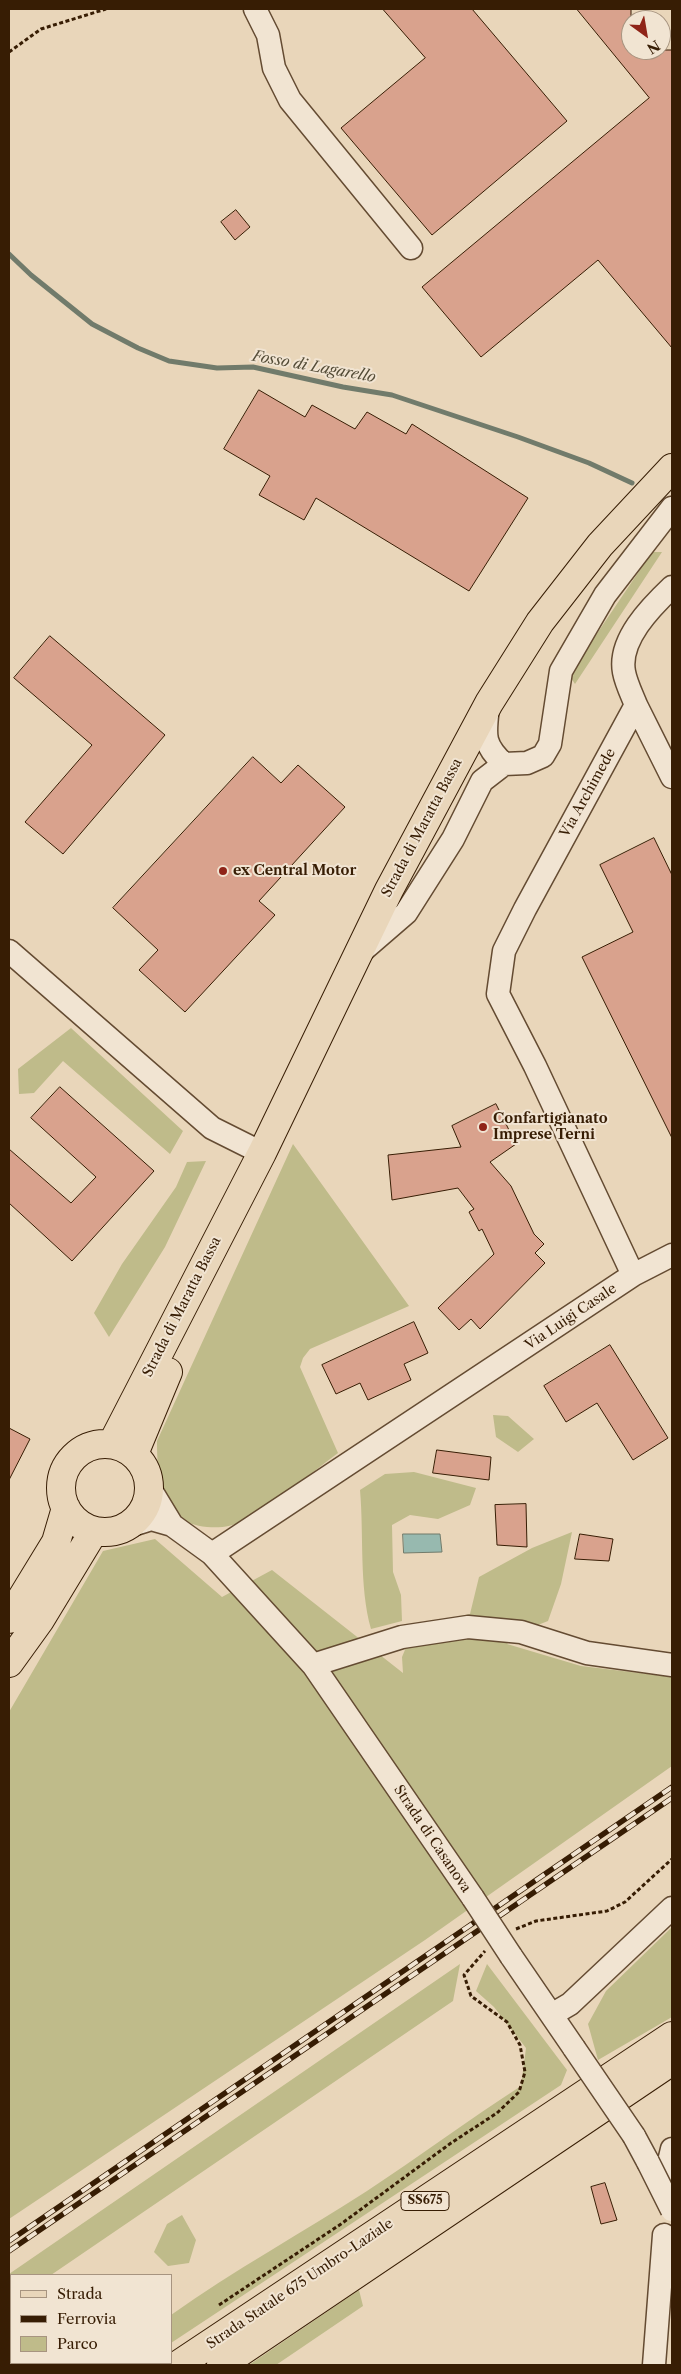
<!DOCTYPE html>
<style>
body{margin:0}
#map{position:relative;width:681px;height:2374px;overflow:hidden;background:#e9d6ba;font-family:"Libre Caslon Text",serif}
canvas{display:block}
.frame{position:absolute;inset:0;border:10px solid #371d04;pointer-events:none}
.legend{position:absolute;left:10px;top:2274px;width:162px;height:90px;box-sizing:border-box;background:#f1e4d2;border:1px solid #a79480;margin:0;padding:6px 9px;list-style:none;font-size:15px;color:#371d04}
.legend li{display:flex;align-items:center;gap:10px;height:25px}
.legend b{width:25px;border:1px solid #a79480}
.north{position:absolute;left:621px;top:10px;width:50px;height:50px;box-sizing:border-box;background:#f1e4d2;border:1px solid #a79480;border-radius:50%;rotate:148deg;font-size:14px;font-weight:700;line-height:20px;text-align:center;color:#371d04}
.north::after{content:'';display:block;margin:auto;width:18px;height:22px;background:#8f2418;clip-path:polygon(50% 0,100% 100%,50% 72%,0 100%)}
</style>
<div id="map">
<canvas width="681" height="2374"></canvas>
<div class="frame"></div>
<ul class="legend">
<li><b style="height:6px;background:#e9d6ba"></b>Strada</li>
<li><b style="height:6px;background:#371d04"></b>Ferrovia</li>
<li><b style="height:14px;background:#bfbb8a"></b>Parco</li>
</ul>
<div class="north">N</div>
</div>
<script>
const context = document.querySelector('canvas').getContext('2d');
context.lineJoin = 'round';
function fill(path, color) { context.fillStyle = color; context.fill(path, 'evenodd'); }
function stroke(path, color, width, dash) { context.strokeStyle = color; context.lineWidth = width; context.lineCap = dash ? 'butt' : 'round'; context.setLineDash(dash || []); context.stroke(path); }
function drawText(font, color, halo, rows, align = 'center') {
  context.font = font + ' "Libre Caslon Text",serif'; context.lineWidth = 4; context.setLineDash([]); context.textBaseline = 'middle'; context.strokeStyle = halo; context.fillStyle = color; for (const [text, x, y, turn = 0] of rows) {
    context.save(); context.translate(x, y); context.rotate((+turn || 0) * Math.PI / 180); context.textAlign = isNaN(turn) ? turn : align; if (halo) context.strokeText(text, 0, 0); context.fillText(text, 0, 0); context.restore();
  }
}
const green = new Path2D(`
 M652 552H662L575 684 569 675Z
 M71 1028 183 1131 170 1154 63 1061 34 1093 19 1094 18 1069Z
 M293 1144 409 1306 310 1349 303 1358 300 1367 338 1453C307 1476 277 1502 244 1520 232 1527 220 1528 207 1527 161 1523 157 1477 157 1441Z
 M206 1161 165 1247 109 1337 94 1313 122 1264 176 1187 187 1162Z
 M493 1415 508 1416 534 1439 518 1452 496 1437Z
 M414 1472 476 1488 470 1505 438 1519 410 1515 392 1525 393 1572 401 1595 402 1621 371 1629C359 1586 364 1535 360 1490L385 1474Z
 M572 1532 561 1584 548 1621 520 1632 507 1644 581 1666 672 1677V1766L425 1940 9 2219V1712L103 1551 155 1539 222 1597 272 1570 403 1673 402 1657 415 1626 470 1614 479 1577 532 1548Z
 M672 1927V2017L598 2060 588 2024 606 1991Z
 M460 1964 453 2001 51 2275H11V2303L9 2304V2274Z
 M487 1964 567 2070 561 2085 171 2343V2315C234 2270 302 2233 367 2191 419 2157 468 2120 521 2086L526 2048 494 2007 476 1991Z
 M182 2215 196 2240 189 2263 168 2266 154 2252 167 2224Z
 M359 2290 363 2306 276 2365H249Z`);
const water = new Path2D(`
 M403 1534H440L442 1552 404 1553Z`);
const stream = new Path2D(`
 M9 254 31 275 92 324 138 348 169 361 217 368 253 367 343 387 392 395 518 437 589 463 632 483`);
const building = new Path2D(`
 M383 9H472L567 121 432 235 341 128 425 58Z
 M577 9H631V50H672V348L598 260 481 357 422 287 649 98Z
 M236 210 250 227 235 240 221 222Z
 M259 390 305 417 312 405 355 429 367 412 406 434 412 424 528 498 469 591 316 498 304 520 259 495 270 476 224 449Z
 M50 636 165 735 63 854 25 822 92 745 14 678Z
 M253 757 281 783 298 765 345 807 259 901 275 915 185 1012 139 970 158 950 113 908Z
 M654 838 672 875V1138L582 957 633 932 600 865Z
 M60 1087 154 1171 72 1261 9 1203V1149L71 1203 96 1177 31 1118Z
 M496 1104 516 1144 490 1162 511 1186 534 1234 544 1244 535 1253 545 1263 480 1329 471 1319 459 1330 438 1308 494 1254 482 1229 479 1231 469 1212 474 1209 458 1188 392 1200 388 1155 461 1147 452 1126Z
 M414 1322 428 1353 404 1364 411 1380 368 1400 360 1383 336 1394 322 1365Z
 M610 1345 668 1438 633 1460 597 1403 566 1422 544 1386Z
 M9 1428 30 1439 9 1480Z
 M437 1450 491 1457 489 1480 433 1473Z
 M526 1504 527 1547 497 1545 495 1505Z
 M580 1534 613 1539 609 1561 575 1559Z
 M605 2183 617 2220 601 2224 591 2187Z`);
const path = new Path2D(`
 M9 52 41 29 106 9
 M516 1929 536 1921 607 1911 625 1902 672 1859
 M219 2305 341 2224 451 2143 497 2113 519 2092 525 2072 520 2045 507 2022 471 1996 464 1975 485 1951`);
const minor = new Path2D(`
 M255 9 268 35 274 68 290 100 411 248
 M636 705C632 695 626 683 624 672 618 640 651 607 672 587
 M488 707C485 734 482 744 504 764
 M9 951 212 1128 262 1153
 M362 951 406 913 453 839 482 781 504 764 527 763 543 756 550 744 561 671 605 595 672 508
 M633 1275 672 1255
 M149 1487 172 1525
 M126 1527 151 1519 172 1525 212 1554 313 1665 473 1898
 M212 1554 633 1275 535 1066 498 994 504 951 525 909 636 705 672 777
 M313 1665 402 1637 468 1627 521 1632 587 1653 672 1665
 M511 1956 574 2048
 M553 2014 570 2004 672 1908
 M634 2136 648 2162
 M667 2170 672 2149
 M654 2365 664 2235`);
const major = new Path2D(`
 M112 1444 262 1153 389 890 489 703 540 622 600 545 672 468
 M61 1488a44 44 0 1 1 88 0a44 44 0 1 1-88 0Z
 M134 1454 168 1372
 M9 1619 56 1542 66 1508
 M9 1663 40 1620 94 1531`);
const highway = new Path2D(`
 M178 2365 672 2036
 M221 2365 672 2061`);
const rail = new Path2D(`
 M9 2241 672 1787
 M9 2251 672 1798`);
const minorBridge = new Path2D(`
 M473 1898 511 1956
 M574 2048 634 2136
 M648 2162 672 2210`);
const markers = [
 [223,871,5,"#8f2418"],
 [483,1127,5,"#8f2418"]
];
const shields = [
 [425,2201,48]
];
const shieldNames = [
 ["SS675",425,2201]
];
const streetNames = [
 ["Via Archimede",588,793,-61],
 ["Strada di Maratta Bassa",422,828,-62],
 ["Strada di Maratta Bassa",182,1307,-63],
 ["Via Luigi Casale",571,1317,-34],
 ["Strada di Casanova",432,1839,56],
 ["Strada Statale 675 Umbro-Laziale",300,2284,-34]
];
const poiNames = [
 ["ex Central Motor",233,871],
 ["Confartigianato",493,1119],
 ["Imprese Terni",493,1135]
];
const waterNames = [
 ["Fosso di Lagarello",314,367,10]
];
fill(green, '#bfbb8a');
fill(water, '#97b9af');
stroke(water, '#717b6b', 1);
stroke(stream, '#717b6b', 5);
fill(building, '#d9a28d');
stroke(building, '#371d04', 1);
stroke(minor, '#644b32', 25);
stroke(major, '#371d04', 30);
stroke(highway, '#371d04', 30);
stroke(path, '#371d04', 3, [4, 2.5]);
stroke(minor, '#f1e4d2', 22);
stroke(major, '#e9d6ba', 28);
stroke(highway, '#e9d6ba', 28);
stroke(rail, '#371d04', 5.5);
stroke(rail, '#f1e4d2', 4, [11]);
stroke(minorBridge, '#644b32', 25, []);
stroke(minorBridge, '#f1e4d2', 22);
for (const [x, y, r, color] of markers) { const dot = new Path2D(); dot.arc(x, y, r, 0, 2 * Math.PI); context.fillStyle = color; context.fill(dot); stroke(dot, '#f1e4d2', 2); }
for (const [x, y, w] of shields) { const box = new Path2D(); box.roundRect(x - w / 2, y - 9.5, w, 19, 4); context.fillStyle = '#f1e4d2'; context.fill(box); stroke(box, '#371d04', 1); }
drawText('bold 12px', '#371d04', null, shieldNames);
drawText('14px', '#371d04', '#f1e4d2', streetNames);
drawText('bold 14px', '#371d04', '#f1e4d2', poiNames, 'left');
drawText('italic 15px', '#544c37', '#f1e4d2', waterNames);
</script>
